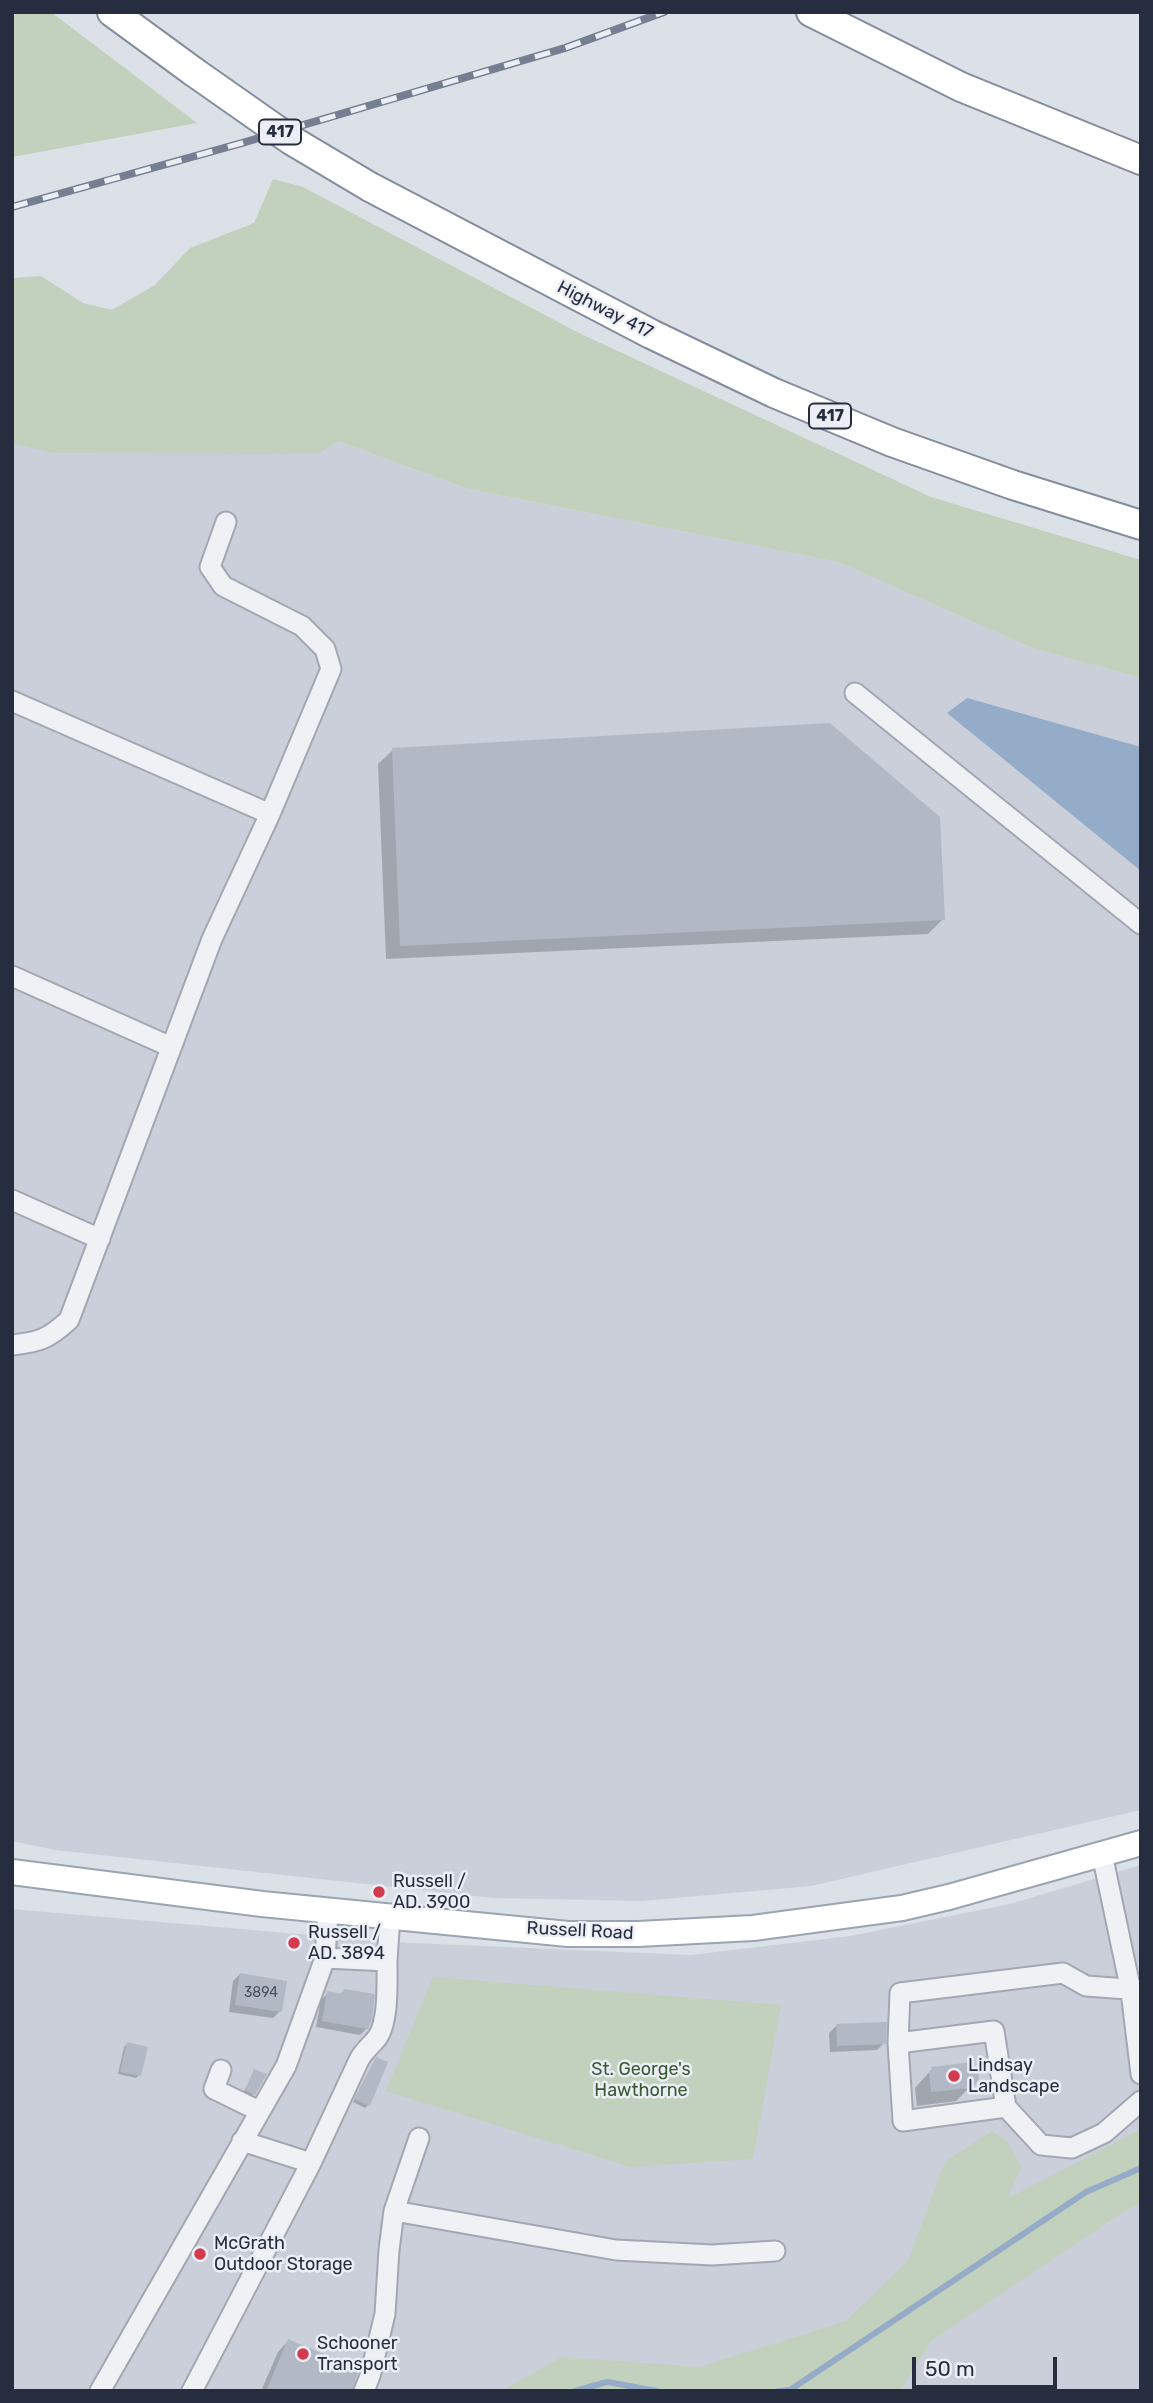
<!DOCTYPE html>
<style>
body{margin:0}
#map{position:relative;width:1153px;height:2403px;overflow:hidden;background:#dce0e7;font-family:Rubik,sans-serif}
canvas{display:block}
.frame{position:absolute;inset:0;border:14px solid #262d3e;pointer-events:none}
.scale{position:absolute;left:912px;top:2357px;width:145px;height:32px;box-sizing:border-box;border:4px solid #262d3e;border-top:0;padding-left:9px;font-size:21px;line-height:24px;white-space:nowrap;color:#262d3e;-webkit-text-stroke:5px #ebeff5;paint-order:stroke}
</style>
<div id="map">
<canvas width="1153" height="2403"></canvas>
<div class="frame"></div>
<div class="scale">50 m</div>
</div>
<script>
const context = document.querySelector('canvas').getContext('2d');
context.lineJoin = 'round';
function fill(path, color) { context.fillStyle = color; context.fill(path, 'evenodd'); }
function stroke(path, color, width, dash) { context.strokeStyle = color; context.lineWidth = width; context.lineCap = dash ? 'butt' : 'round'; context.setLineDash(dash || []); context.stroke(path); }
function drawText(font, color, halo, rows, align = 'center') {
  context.font = font + ' Rubik,sans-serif'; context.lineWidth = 5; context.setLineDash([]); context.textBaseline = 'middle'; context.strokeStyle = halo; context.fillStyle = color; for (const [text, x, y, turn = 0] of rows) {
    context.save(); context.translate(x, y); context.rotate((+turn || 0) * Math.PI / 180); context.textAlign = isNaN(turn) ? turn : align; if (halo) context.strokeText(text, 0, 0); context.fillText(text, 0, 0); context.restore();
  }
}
const built = new Path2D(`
 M12 366 338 441 468 489 838 562 1032 648 1141 678V1810L811 1886 642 1901 494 1898 55 1850 12 1841Z
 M1141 1865V2391H12V1909L390 1942 691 1955 850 1936 1010 1904Z`);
const green = new Path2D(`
 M12 12H51L197 123 12 157Z
 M273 179 303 187 577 332 931 497 1141 560V678L1032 648 838 562 468 489 338 441 318 454 53 453 12 443V278L41 276 83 303 112 310 155 285 190 248 254 223Z
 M433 1977 781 2005 753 2159 631 2167 386 2091Z
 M1141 2129V2203L1123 2212 931 2341 900 2391H501L562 2357 700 2367 846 2321 908 2261 945 2162 992 2131 1007 2141 1021 2167 1007 2199Z`);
const water = new Path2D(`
 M967 698 1141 747V871L947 713Z`);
const shadow = new Path2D(`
 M393 750 943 919 928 934 386 959 378 764Z
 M240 1974 280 2011 273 2018 229 2012 233 1981Z
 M344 1991 367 2028 360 2035 316 2027 321 2000 328 1993 340 1995Z
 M836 2026 884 2043 877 2050 830 2052 829 2033Z
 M127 2044 139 2075 136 2078 118 2074 124 2047Z
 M374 2062 368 2105 365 2108 353 2102Z
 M932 2069 971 2086 956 2101 917 2106 915 2088Z
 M255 2071 265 2075 251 2097 243 2093Z
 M288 2341 349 2391H261L278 2352Z`);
const stream = new Path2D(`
 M575 2391 607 2382 657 2391
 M778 2391 790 2390 1086 2192 1141 2168`);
const building = new Path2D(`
 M830 723 940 817 945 920 400 946 392 748Z
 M240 1973 287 1981 282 2012 235 2005Z
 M344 1989 375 1994 372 2019 368 2029 322 2021 327 1991 343 1994Z
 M887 2022 886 2044 837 2046 836 2024Z
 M127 2042 148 2047 141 2076 120 2072Z
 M376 2057 388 2062 370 2106 354 2099Z
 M972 2062V2067L978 2073 979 2079 972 2088 931 2092 929 2072 932 2071 931 2067Z
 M254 2069 267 2074 255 2095 245 2090Z
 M288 2339 359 2369 352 2391H266Z`);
const minor = new Path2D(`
 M855 693 1141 924
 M12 701 270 814
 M12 976 171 1047
 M12 1200 100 1239
 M12 1345C40 1342 48 1339 69 1320L212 939 270 814 331 669 325 649 302 626 223 586 210 567 226 522
 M1102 1854 1131 1991 1141 2074
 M325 1958 387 1961 390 1916
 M1141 1990 1086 1986 1063 1973 900 1993 898 2043 903 2121 1006 2107 1041 2145 1072 2148 1104 2133 1141 2101
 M898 2043 994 2031 1006 2107
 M221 2070 214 2089 259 2111
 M311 2163 359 2060C364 2050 371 2046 377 2038 389 2022 387 1981 387 1961
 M394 2211 616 2250 712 2255 775 2251
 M100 2391 286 2066 325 1958 328 1910
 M192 2391 311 2163 242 2141
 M364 2391 370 2376 385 2314 389 2250 394 2211 419 2138`);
const major = new Path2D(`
 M12 1872 262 1904 568 1934H638L753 1928 902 1908 949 1897 1141 1843`);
const highway = new Path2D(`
 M112 12 194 72
 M811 12 961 87 1141 160
 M370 187 651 334 774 393 892 442 1013 485 1141 525`);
const rail = new Path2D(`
 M12 207 242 143 565 48 664 12`);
const highwayBridge = new Path2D(`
 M194 72 291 140 370 187`);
const markers = [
 [379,1892,7,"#d23b4d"],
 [294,1943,7,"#d23b4d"],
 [954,2076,7,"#d23b4d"],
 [200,2254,7,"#d23b4d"],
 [303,2354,7,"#d23b4d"]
];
const numberNames = [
 ["3894",261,1993]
];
const shields = [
 [280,132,42],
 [830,416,42]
];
const shieldNames = [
 ["417",280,132],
 ["417",830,416]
];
const streetNames = [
 ["Highway 417",605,310,27],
 ["Russell Road",580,1931,3]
];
const poiNames = [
 ["Russell /",393,1882],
 ["AD. 3900",393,1903],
 ["Russell /",308,1933],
 ["AD. 3894",308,1954],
 ["Lindsay",968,2066],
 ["Landscape",968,2087],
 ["McGrath",214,2244],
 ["Outdoor Storage",214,2265],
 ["Schooner",317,2344],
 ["Transport",317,2365]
];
const parkNames = [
 ["St. George's",641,2070],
 ["Hawthorne",641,2091]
];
fill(built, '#cacfd9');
fill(green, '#c1d1bd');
fill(water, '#95acc9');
fill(shadow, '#0003');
stroke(stream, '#95acc9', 6);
fill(building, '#b3b9c4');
stroke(minor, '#a2a7b1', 23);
stroke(major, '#9ba4b3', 28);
stroke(highway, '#838d9e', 32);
stroke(minor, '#eff1f5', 19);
stroke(major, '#fff', 24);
stroke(highway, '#fff', 28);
stroke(rail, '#757f91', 8);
stroke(rail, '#ebeff5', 5, [16]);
stroke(highwayBridge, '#838d9e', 32, []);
stroke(highwayBridge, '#fff', 28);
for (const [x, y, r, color] of markers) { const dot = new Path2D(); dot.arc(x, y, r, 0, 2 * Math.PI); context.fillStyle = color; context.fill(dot); stroke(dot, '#ebeff5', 2.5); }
drawText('14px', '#495060', null, numberNames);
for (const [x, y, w] of shields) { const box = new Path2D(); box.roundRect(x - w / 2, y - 12.5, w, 25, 5); context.fillStyle = '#ebeff5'; context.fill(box); stroke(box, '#262d3e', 2); }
drawText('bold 16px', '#262d3e', null, shieldNames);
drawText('18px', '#262d3e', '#ebeff5', streetNames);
drawText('18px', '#262d3e', '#ebeff5', poiNames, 'left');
drawText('18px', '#385a32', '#ebeff5', parkNames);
</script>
